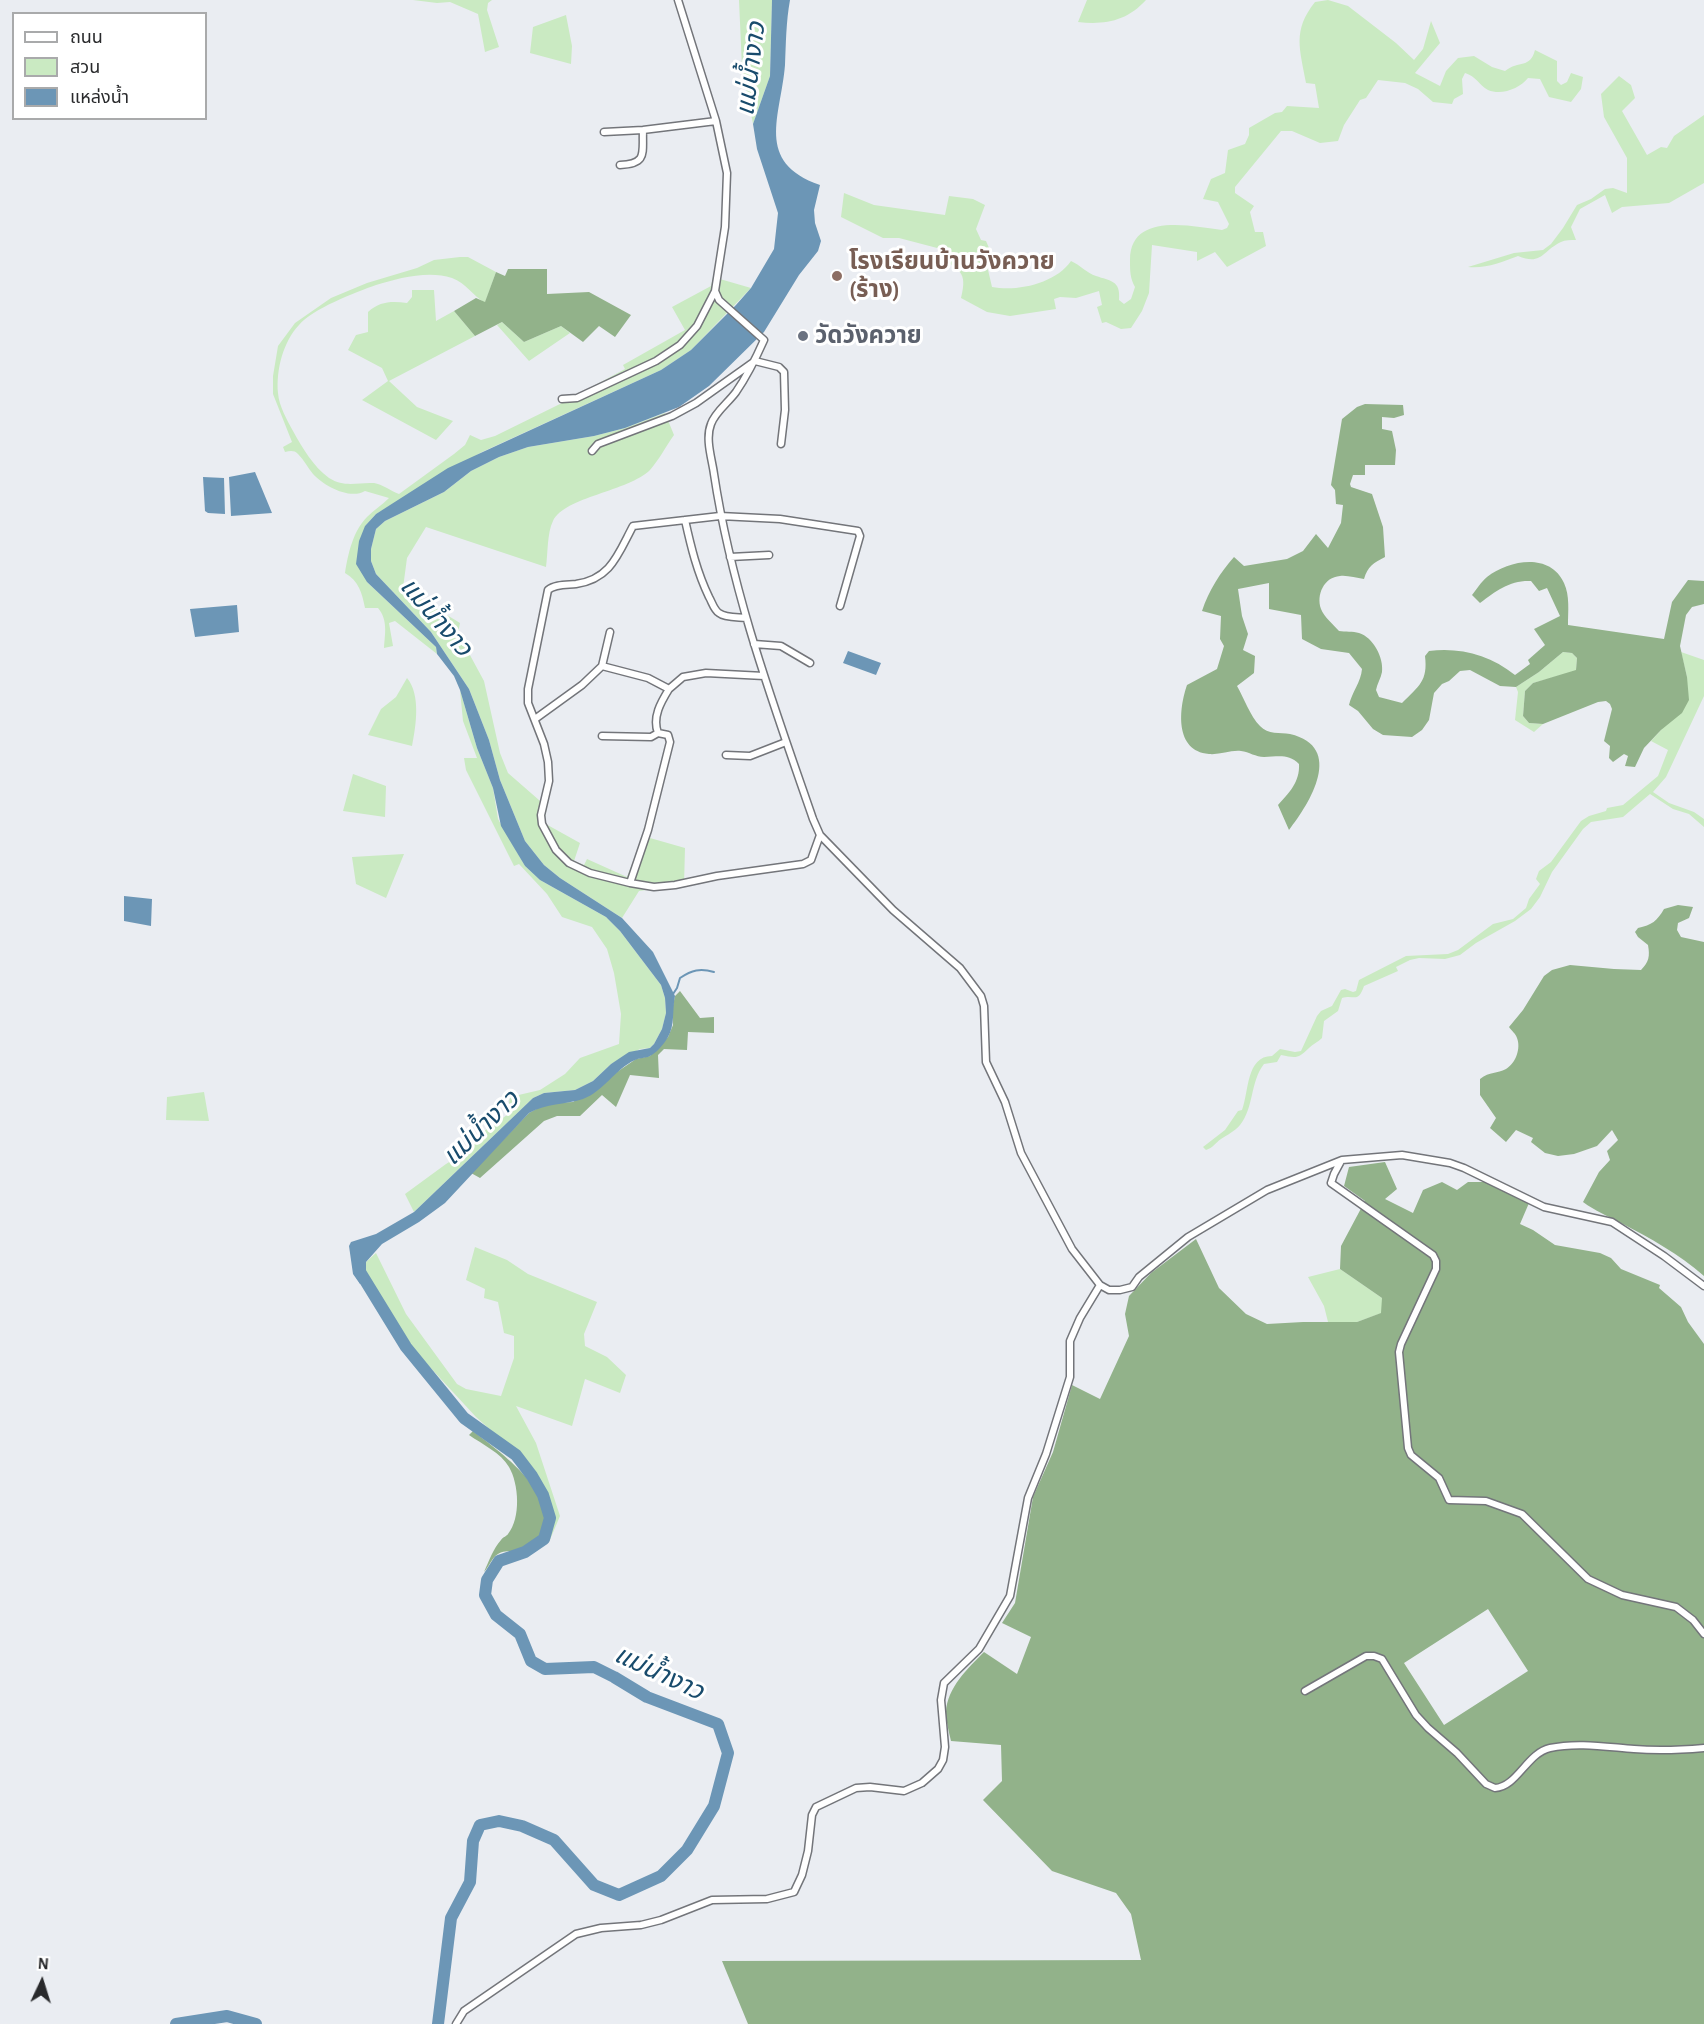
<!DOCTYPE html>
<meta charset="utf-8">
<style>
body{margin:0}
#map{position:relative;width:1704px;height:2024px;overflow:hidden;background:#eaedf2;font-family:"Alegreya Sans","Noto Sans Thai",sans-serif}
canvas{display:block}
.legend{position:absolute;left:12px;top:12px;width:195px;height:108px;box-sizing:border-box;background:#fff;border:2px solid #a9aaab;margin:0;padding:8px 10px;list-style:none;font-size:18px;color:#292a2c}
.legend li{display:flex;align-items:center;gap:12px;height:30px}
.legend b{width:30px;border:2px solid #a9aaab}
.north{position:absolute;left:12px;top:1952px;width:60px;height:60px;-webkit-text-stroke:4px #fff;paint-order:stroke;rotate:4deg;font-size:16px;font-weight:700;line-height:24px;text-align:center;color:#292a2c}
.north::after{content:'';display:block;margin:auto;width:21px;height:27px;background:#292a2c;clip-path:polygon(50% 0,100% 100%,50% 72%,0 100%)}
</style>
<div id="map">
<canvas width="1704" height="2024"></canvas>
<ul class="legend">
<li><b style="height:8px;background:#fff"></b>ถนน</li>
<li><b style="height:16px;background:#caeac2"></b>สวน</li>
<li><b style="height:16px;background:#6c96b6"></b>แหล่งน้ำ</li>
</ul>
<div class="north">N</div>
</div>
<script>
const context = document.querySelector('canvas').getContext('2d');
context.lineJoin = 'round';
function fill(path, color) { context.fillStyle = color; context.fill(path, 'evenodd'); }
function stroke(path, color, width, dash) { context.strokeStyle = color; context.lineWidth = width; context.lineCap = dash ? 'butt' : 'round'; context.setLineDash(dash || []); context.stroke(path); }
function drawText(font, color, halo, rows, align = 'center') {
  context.font = font + ' "Alegreya Sans","Noto Sans Thai",sans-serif'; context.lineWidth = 6; context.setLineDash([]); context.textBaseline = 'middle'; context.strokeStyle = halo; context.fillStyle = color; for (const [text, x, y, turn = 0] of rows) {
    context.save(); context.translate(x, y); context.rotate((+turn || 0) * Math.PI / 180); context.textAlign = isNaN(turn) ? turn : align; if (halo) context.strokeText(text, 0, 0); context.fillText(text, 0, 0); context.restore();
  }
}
const green = new Path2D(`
 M413 0H492L488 3 487 10 499 47 485 52 478 14 450 2 437 3Z
 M739 0H772L770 76 753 124 742 68Z
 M1087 0H1146C1127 21 1105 25 1078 22Z
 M1328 0 1348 6 1396 43 1414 60 1423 49 1431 21 1440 43 1415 73 1440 86 1446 71 1458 58 1474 56 1492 67 1505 71C1519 60 1530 69 1535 50L1557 61V81L1561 85 1567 82 1571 73 1583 77 1581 89 1571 102 1549 97 1540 79 1528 78C1520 88 1502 96 1488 90 1479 85 1476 76 1465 73L1462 79 1463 94 1454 99 1452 104 1433 102 1418 89 1405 83 1378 80 1366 98 1360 100 1344 125 1338 141 1320 143 1292 131H1281L1235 187V193L1254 206 1250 212 1255 232H1263L1266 246 1227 267 1215 252 1197 261V252L1152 245 1149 293 1142 311 1131 328 1121 329 1106 322 1102 323 1097 307 1102 305 1099 291 1076 298 1060 297 1054 299 1056 309 1010 316 987 312 961 298C968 271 959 270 938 256L941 249 899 238H883L841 217 844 193 874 205 945 215 949 196 973 199 985 205 976 229 981 240 986 241 989 248 985 257 992 287C1018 292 1056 283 1071 261 1080 265 1087 273 1096 276 1110 281 1121 280 1119 300L1124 304 1131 299 1135 287C1130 278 1130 271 1130 260 1130 212 1191 226 1222 230L1227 228 1229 224 1218 202 1203 199 1211 179 1225 173 1228 150 1245 144 1249 135V128L1275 113 1282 112 1287 106 1319 108 1315 84 1306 83C1300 49 1292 31 1315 2Z
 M566 15 572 46 571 64 530 53 533 27Z
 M1619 76 1631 85 1635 98 1622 111 1647 155 1661 147 1667 148 1674 136 1704 115V183L1669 203 1622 207 1612 213 1605 195 1580 209 1571 227 1576 240C1571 240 1565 240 1561 242 1542 251 1542 266 1518 256 1502 262 1485 269 1468 267L1514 253 1543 250 1551 244 1563 228 1577 205 1591 199 1605 189 1613 188 1627 193V158L1604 117 1601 94Z
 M460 257H468L496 272 485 303C473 296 466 283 452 278 429 270 398 278 376 285 356 292 312 309 299 325 283 342 276 370 278 393 279 406 287 420 293 431 303 449 313 466 329 478 345 488 358 482 374 483 382 484 391 491 399 494L454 454 465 445 470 435 481 440 495 436 562 403 561 396 577 395 625 369 623 365 685 330 672 307 711 286 713 277 751 288 691 350 661 370 482 452 376 514 365 526 367 582 436 647 437 654 395 621 389 623 393 646 384 648C385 633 388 620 378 608H365C362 593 359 581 345 573 348 554 353 531 367 517 374 510 382 505 389 498L365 491C350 500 324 486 313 474 308 468 304 460 298 454 294 450 290 451 285 452L283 447 292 442 273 394V376L278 346 295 323 331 298 367 283 417 268 434 260Z
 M412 290H434L436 321 454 311 475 336 389 381 417 407 453 421 436 440 362 400 388 381 382 368 348 350 356 335 368 332V312C380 301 392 301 407 303L412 297Z
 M502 322 524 342 561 326 570 333 529 361 497 325Z
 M665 413 674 435C666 446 659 460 650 470 629 491 564 497 553 521 547 533 548 553 546 567L426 527 407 558 403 588 460 623 458 633 484 681 500 753 508 773 547 807 544 823 580 843 574 861 584 865 587 859 627 877 643 836 685 848 684 885 639 891 622 918 560 878 544 865 525 841 500 780 489 740 469 689 431 632 376 574 371 561V549L376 529 385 521 444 492 471 471 499 457 528 447 594 436 625 428Z
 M1563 652 1572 653 1577 658 1576 671 1533 683 1525 691 1523 716 1529 723 1543 724 1534 732 1515 720 1518 692 1516 687 1539 672Z
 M1681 652 1704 660V696L1666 777 1653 792 1669 803 1694 812 1704 819V827L1689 814 1673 809 1650 794 1623 817 1591 822 1583 829 1552 872 1540 897 1531 909 1515 921 1476 943 1460 955 1445 959 1419 958 1410 960 1396 967 1398 971 1364 986C1358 1004 1354 994 1342 998L1338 1011 1324 1021 1322 1038C1318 1042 1313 1044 1309 1048 1298 1059 1296 1058 1281 1055L1277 1062 1264 1064C1250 1082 1254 1108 1240 1125 1235 1131 1227 1135 1221 1139 1215 1143 1213 1148 1206 1150L1203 1147 1225 1130 1238 1111 1242 1110C1249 1092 1246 1056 1272 1056L1280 1049 1295 1052 1301 1051 1317 1016 1321 1011 1332 1006 1341 990 1345 989 1353 992 1356 991 1359 980 1406 956 1448 954 1458 950 1493 924 1513 919 1526 908 1529 899 1540 884 1536 879 1539 871 1551 862 1581 821 1589 816 1606 811 1607 808 1623 805 1658 776 1668 750 1651 741 1661 730 1687 677Z
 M407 678C421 695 416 726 412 746L368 735 381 709 396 697Z
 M460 690 477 748 493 788 498 819 525 866 540 880 606 917 620 931 661 985 665 998 666 1013 662 1029 654 1044 650 1048 640 1049 611 1064 593 1081 575 1090 544 1093 533 1098 414 1212 405 1194 446 1164 464 1153 474 1138 507 1115 510 1097 540 1090 565 1074 580 1058 619 1044 621 1014 614 973 607 949 592 927 562 917 547 894 519 864 514 866 466 770 464 758H477L463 721Z
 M353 774 386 786 385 817 343 811Z
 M404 854 386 898 356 884 352 857Z
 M204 1092 209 1121 166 1120 167 1097Z
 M475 1247 507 1260 528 1274 597 1302 584 1334 585 1346 607 1357 626 1375 620 1393 585 1379 572 1426 516 1406 536 1443 560 1516 549 1542 553 1518 546 1494 534 1469 476 1417 415 1351 366 1274V1262L376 1253 406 1314 457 1384 466 1389 501 1396 514 1358V1336L504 1333 498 1302 484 1298 485 1289 466 1280Z
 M1340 1269 1382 1298V1313L1357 1322H1328L1324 1306 1308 1277Z`);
const forest = new Path2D(`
 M508 269H547V294L589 292 631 315 615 337 599 326 583 342 561 326 524 342 502 322 475 336 454 311 476 298 485 302 496 272 505 276Z
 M1365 404 1403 405 1404 415 1394 418 1382 417V429L1392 431 1396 450 1395 465H1365V475H1353L1350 484 1351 487 1372 494 1383 527 1385 557C1373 563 1368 566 1364 579 1356 578 1347 575 1340 576 1324 577 1316 595 1321 609 1324 617 1334 625 1339 631 1345 632 1353 631 1359 633 1373 637 1384 658 1382 672 1381 678 1377 684 1376 690L1379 697 1402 703C1419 686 1428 681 1425 656L1429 651C1460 647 1490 655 1515 675L1530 664 1528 660 1545 645 1534 629 1560 616 1547 588 1539 591 1531 581C1510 580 1496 591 1480 603L1472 595C1476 590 1481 582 1487 577 1509 560 1550 552 1564 583 1570 596 1568 611 1568 625L1664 639 1672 602 1688 580 1704 581V604L1692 607 1686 615 1680 646 1687 677 1689 700 1682 713 1661 730 1644 748 1635 767 1625 766 1628 756 1624 754 1613 762 1609 758 1610 746 1604 741 1612 709 1610 704 1606 701 1598 702 1543 724 1529 723 1523 716 1525 691 1533 683 1576 670 1577 658 1572 653 1563 652 1539 672 1516 687 1500 686 1470 670 1460 671 1449 681 1442 684 1434 693 1429 720 1422 730 1412 737 1383 735 1373 729 1358 711 1349 705C1352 692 1361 682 1362 669L1349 653 1321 649 1302 639 1301 615 1269 609V583L1238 589 1242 616 1248 634 1243 650 1255 656 1254 673 1237 686C1244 698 1250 716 1260 726 1268 735 1280 732 1290 734 1345 747 1310 803 1289 830L1278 805C1289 793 1300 782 1299 764 1288 753 1277 757 1264 757 1256 757 1249 752 1241 751 1230 750 1220 755 1209 754 1174 751 1179 708 1187 685L1217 669 1224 646 1220 639 1221 616 1202 611C1209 590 1220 573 1234 557L1244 566 1287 559 1303 551 1316 534 1328 548 1341 523 1343 505 1336 504 1335 490 1331 485 1342 419 1357 407Z
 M1678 905 1693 907 1689 918 1678 923 1677 930 1681 937 1704 942V1276C1679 1254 1650 1238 1621 1223 1608 1216 1595 1211 1583 1202L1599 1172 1610 1160 1607 1151 1618 1140 1612 1130 1597 1146 1574 1154 1558 1156 1545 1153 1531 1142 1533 1138 1516 1130 1506 1142 1490 1128 1496 1118 1480 1095V1079C1490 1071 1497 1074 1506 1069 1516 1063 1521 1048 1517 1038 1516 1034 1511 1030 1509 1027L1523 1010 1544 976 1552 970 1570 965 1614 969 1641 970C1649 962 1650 956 1648 945L1638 937 1635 932 1638 928C1652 925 1657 921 1664 909Z
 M680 991 700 1018 714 1017V1033L688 1032 687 1050 664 1049 658 1055 659 1078 630 1075 616 1107 602 1095 580 1116H557L544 1121 480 1178 471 1173 529 1113 540 1107 554 1103 573 1102 636 1059 650 1056 668 1037 673 1025 672 1010 675 996Z
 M1385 1162 1397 1189 1385 1199 1413 1213 1423 1190 1442 1182 1457 1190 1468 1182H1485L1529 1203 1520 1224 1533 1230 1555 1245 1600 1253 1611 1258 1621 1269 1660 1285 1659 1288 1681 1307 1688 1322 1704 1344V2024H748L722 1961 1141 1960 1131 1914 1116 1893 1052 1871 983 1800 1002 1781 1001 1745 951 1741C949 1732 946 1721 946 1712 947 1688 968 1668 984 1652L1017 1674 1031 1637 1002 1623 1015 1603 1033 1497 1053 1452 1072 1385 1100 1399 1129 1336 1125 1314 1129 1296 1151 1273 1196 1239 1219 1288 1246 1314 1267 1324 1303 1322H1357L1381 1313 1382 1298 1340 1269 1341 1246 1365 1201 1344 1186 1349 1167ZM1488 1609 1528 1671 1444 1725 1404 1663Z
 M473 1431C501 1453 575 1504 532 1544 519 1555 507 1548 498 1554 492 1557 489 1567 484 1572 489 1561 493 1549 501 1540 503 1537 507 1536 508 1534 521 1518 519 1484 509 1467 501 1453 482 1444 469 1435Z`);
const water = new Path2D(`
 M772 0H790C786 22 786 43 785 65 781 116 754 162 820 185L814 210 815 223 821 241 818 251 799 275 764 332 709 386 679 407 625 428 594 436 528 447 499 457 471 471 444 492 385 521 376 529 371 549V561L376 574 431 632 469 689 489 740 500 780 525 841 544 865 560 878 622 918 653 952 675 996C672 1010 675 1025 668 1037 664 1044 656 1054 648 1057 644 1058 639 1058 635 1060 615 1069 604 1091 583 1099 564 1105 547 1103 529 1113L445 1203 419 1222 382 1244 366 1262V1274L369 1279 360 1284 353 1274 349 1246 351 1242 376 1234 414 1212 533 1098 544 1093 575 1090 593 1081 611 1064 629 1052 650 1048 654 1044 662 1029 666 1013 665 998 661 985 620 931 606 917 540 880 525 866 501 826 493 788 477 748 460 690 454 676 437 654 436 647 367 582 356 564 359 541 365 526 376 514 448 468 661 370 691 350 736 305 751 288 774 249 778 213 757 149 753 124 770 76Z
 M255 472 272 513 231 516 229 477Z
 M203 477 224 478 225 514 208 513 205 511Z
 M237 605 239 632 195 637 190 609Z
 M848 651 881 663 876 675 843 663Z
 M124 896 152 899 151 926 124 921Z`);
const stream = new Path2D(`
 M673 994 677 988 680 978C692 970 700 968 714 972`);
const river = new Path2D(`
 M360 1268V1272L406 1347 464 1418 516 1455 532 1476 543 1495 550 1518 544 1539 525 1552 499 1561 487 1580 485 1595 496 1615 520 1634 531 1661 545 1669 594 1667 614 1677 647 1697 718 1724 728 1753 714 1806 687 1850 661 1876 619 1895 594 1885 554 1840 522 1826 499 1821 480 1825 473 1841 470 1882 451 1918 438 2024
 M176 2024 227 2016 256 2024`);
const minor = new Path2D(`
 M678 0 716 121 727 173 725 227 715 291 719 300 764 340C756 358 747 376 736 392 728 403 715 412 711 424 705 439 712 459 714 474 732 593 774 706 813 819L820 835 893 910 960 968 981 996 984 1006 986 1062 1005 1102 1021 1153 1072 1249 1100 1285 1109 1290H1120L1132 1287 1139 1277 1188 1237 1267 1190 1342 1160 1402 1155 1450 1163 1464 1168 1544 1207 1612 1222 1664 1256 1704 1286
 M604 132 643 130 716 121
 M620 165C648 164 642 153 643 130
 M562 399 577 398 656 361 680 345 697 326 715 291
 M592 451 598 444 672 416 696 403 755 361 779 367 784 372 785 410 781 444
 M685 520C691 547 697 572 709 597 712 602 714 610 719 613 725 618 739 617 746 618
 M730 557 769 555
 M754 644 781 646 810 663
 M602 666 648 678 669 689C661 702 652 717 658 733L668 735 670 742 648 830 630 883
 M669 689 683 677 706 673 764 676
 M535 719 582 685 602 666 610 632
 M602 736 651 737 658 733
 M726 755 750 756 786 742
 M820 835 811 860 803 864 717 876 675 885 654 887 630 883 590 873 569 863 556 850 542 824 541 815 549 781 548 762 544 744 528 703V689L548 590C555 584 567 585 576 584 611 579 618 554 633 526L720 516 780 519 858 531 860 536 840 606
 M1341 1161 1334 1174 1331 1183 1433 1255 1436 1261V1269L1401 1344 1399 1352 1408 1448 1411 1455 1439 1478 1449 1500 1486 1501 1522 1514 1588 1579 1622 1595 1676 1607 1693 1620 1704 1634
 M1305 1691 1366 1656H1374L1382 1659 1416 1715 1428 1728 1457 1753 1486 1784 1495 1788C1517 1787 1527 1753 1550 1748 1577 1742 1607 1747 1634 1749 1658 1751 1681 1750 1704 1748
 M456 2024 464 2011 576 1934 601 1928 641 1925 661 1920 712 1900 767 1899 794 1892 802 1875 808 1851 812 1815 816 1807 856 1788 870 1787 904 1791 922 1783 938 1769 943 1760 945 1747 941 1700 944 1683 979 1649 1010 1596 1028 1498 1046 1454 1070 1377V1341L1080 1318 1100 1285`);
const markers = [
 [837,276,6,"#8d6e63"],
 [803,336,6,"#6b7280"]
];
const educationNames = [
 ["โรงเรียนบ้านวังควาย",849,262],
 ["(ร้าง)",849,290]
];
const worshipNames = [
 ["วัดวังควาย",815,336]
];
const waterNames = [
 ["แม่น้ำงาว",751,69,-83],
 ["แม่น้ำงาว",436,617,49],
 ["แม่น้ำงาว",481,1128,-44],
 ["แม่น้ำงาว",659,1673,25]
];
fill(green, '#caeac2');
fill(forest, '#92b28a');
fill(water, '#6c96b6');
stroke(stream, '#6c96b6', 2);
stroke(river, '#6c96b6', 12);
stroke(minor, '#73757a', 9);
stroke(minor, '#fff', 6);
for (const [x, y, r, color] of markers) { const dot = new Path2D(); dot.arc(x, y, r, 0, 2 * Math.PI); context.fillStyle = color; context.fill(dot); stroke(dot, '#fff', 2); }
drawText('bold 24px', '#785e54', '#fff', educationNames, 'left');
drawText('bold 24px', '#5b616d', '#fff', worshipNames, 'left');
drawText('italic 26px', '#184b6c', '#fff', waterNames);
</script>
